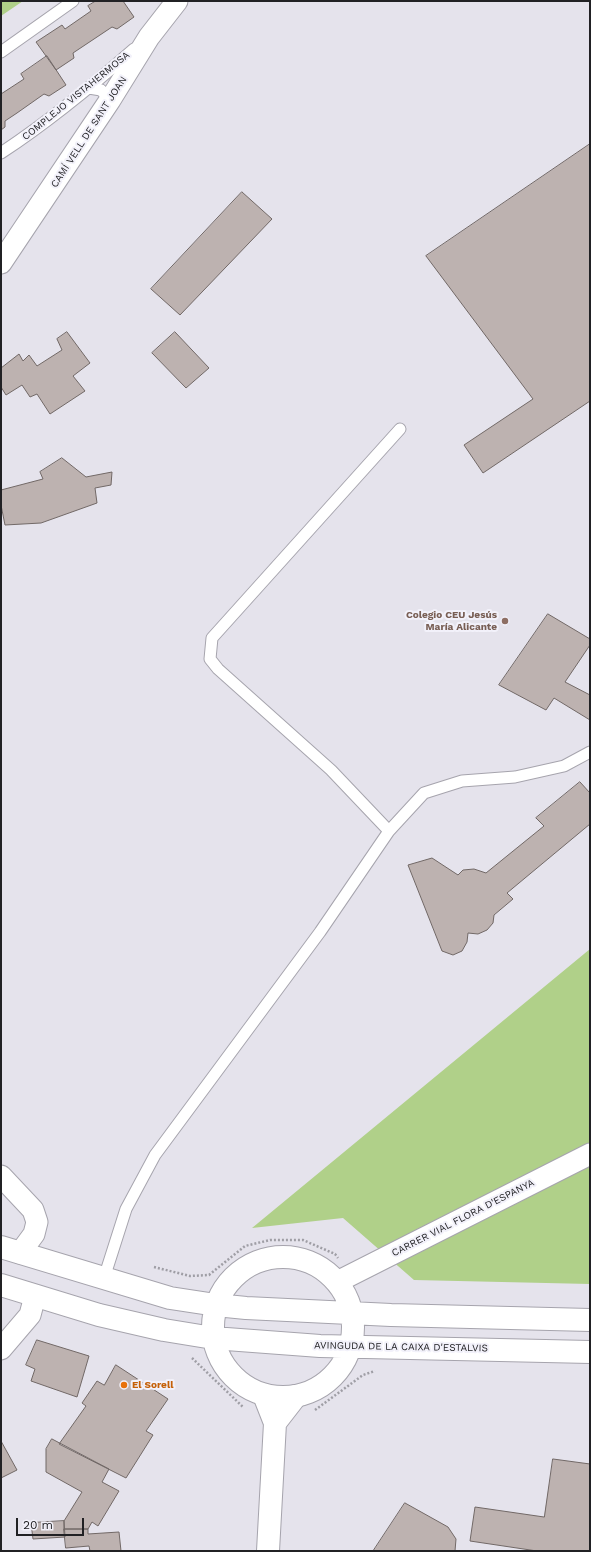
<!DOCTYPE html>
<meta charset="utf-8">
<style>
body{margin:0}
#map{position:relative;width:591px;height:1552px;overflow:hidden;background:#e5e3ec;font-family:"Work Sans",sans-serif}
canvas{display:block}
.frame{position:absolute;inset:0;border:2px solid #212124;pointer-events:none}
.scale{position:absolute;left:16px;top:1518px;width:68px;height:18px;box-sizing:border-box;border:2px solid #212124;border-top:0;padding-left:5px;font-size:12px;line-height:14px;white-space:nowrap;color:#212124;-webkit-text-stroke:3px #f2f1fa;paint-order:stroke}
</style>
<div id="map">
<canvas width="591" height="1552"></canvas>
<div class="frame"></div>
<div class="scale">20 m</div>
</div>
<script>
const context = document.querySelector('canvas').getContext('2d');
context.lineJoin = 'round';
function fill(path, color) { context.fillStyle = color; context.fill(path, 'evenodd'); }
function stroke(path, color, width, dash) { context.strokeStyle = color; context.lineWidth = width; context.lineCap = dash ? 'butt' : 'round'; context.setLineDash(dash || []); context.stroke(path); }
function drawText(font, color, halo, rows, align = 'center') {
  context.font = font + ' "Work Sans",sans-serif'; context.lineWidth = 4; context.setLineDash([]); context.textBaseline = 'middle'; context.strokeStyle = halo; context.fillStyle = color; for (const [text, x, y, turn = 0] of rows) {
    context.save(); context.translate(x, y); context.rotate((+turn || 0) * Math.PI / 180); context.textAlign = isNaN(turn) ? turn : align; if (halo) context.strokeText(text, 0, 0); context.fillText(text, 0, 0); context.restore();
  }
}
const green = new Path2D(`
 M1 1H23L1 16Z
 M590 949V1284L414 1280 343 1218 252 1228Z`);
const building = new Path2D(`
 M96 1H123L134 17 117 29 112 27 73 53 74 58 56 70 36 42 62 25 65 29 91 11 88 6Z
 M47 56 66 85 49 96 44 94 17 113 5 121V127L1 130V94L24 79 21 74Z
 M590 144V401L483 473 464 445 533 399 426 256Z
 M242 192 272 219 180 315 151 289Z
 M67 332 90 363 73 376 85 391 50 414 37 394 30 397 22 385 6 395 1 387V368L19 354 23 361 29 355 37 366 62 350 57 339Z
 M175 332 209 368 186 388 152 353Z
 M62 458 86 477 112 472 111 485 95 488 97 503 41 523 5 525 1 505V490L43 479 40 472Z
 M548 614 590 639V645L565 682 590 695V720L554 698 546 710 499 685Z
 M580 782 590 793V824L507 893 513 899 494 915 493 923 487 930 478 934 468 933 467 942 462 951 453 955 442 951 408 865 432 858 458 875 463 870 474 869 486 873 544 826 536 818Z
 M37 1340 89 1356 77 1397 31 1381 35 1369 26 1365Z
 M116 1365 168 1399 146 1431 153 1435 126 1478 59 1444 86 1406 82 1403 97 1381 104 1385Z
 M52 1439 109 1469 102 1482 119 1491 98 1526 92 1522 88 1529H64V1521L82 1492 46 1472V1449Z
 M1 1441 17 1470 1 1478Z
 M553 1459 590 1464V1551H537L470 1541 475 1507 544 1517Z
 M405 1503 448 1527 456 1539 455 1551H376L374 1550Z
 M64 1521 65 1537 33 1539 31 1523Z
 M64 1529H88V1534L119 1532 121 1551H90L89 1546 66 1548Z`);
const path = new Path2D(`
 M154 1267 190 1276 209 1275 245 1246 270 1240H303L335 1254 338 1258
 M192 1358 243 1407
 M315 1410 363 1375 375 1371`);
const service = new Path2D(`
 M1 52 73 1
 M89 88 101 90 110 100
 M1 153C48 122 92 86 134 49
 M389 831 331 770 218 669 210 659 212 638 400 429
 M104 1278 126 1209 155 1155 320 932 389 831 424 793 462 781 515 777 564 766 590 752`);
const minor = new Path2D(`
 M1 263 110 100 149 37 177 1
 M1 1176 33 1210 37 1222 34 1234 20 1253
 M337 1282 590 1154
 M1 1349 30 1315 35 1296`);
const tertiary = new Path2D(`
 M264 1395 275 1423 268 1551
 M275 1423 296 1396`);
const secondary = new Path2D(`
 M1 1247 170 1298 216 1305 246 1308 391 1315 590 1320
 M213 1327a70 70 0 1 1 140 0a70 70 0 1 1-140 0Z
 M1 1285 99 1315 164 1330 213 1338 320 1346 590 1352`);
const markers = [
 [505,621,4,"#8d6e63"],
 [124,1385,4,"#e8710a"]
];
const streetNames = [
 ["COMPLEJO VISTAHERMOSA",76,96,-39],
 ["CAMÍ VELL DE SANT JOAN",89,132,-57],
 ["CARRER VIAL FLORA D'ESPANYA",463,1218,-27],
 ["AVINGUDA DE LA CAIXA D'ESTALVIS",401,1347,1]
];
const educationNames = [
 ["Colegio CEU Jesús",497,615],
 ["María Alicante",497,627]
];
const foodNames = [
 ["El Sorell",132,1385]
];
fill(green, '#b0d089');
fill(building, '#bdb2b0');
stroke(building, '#716866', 1);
stroke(service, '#a6a4ad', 13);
stroke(minor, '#a6a4ad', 23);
stroke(tertiary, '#a6a4ad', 24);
stroke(secondary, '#a6a4ad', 24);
stroke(path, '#9f9ea5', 2.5, [2, 2]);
stroke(service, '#fff', 11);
stroke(minor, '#fff', 21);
stroke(tertiary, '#fff', 22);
stroke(secondary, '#fff', 22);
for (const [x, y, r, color] of markers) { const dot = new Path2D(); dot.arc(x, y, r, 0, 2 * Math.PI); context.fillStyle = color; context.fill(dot); stroke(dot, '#f2f1fa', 1.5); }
drawText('10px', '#212124', '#f2f1fa', streetNames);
drawText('bold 10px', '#785e54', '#f2f1fa', educationNames, 'right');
drawText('bold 10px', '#c56008', '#f2f1fa', foodNames, 'left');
</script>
